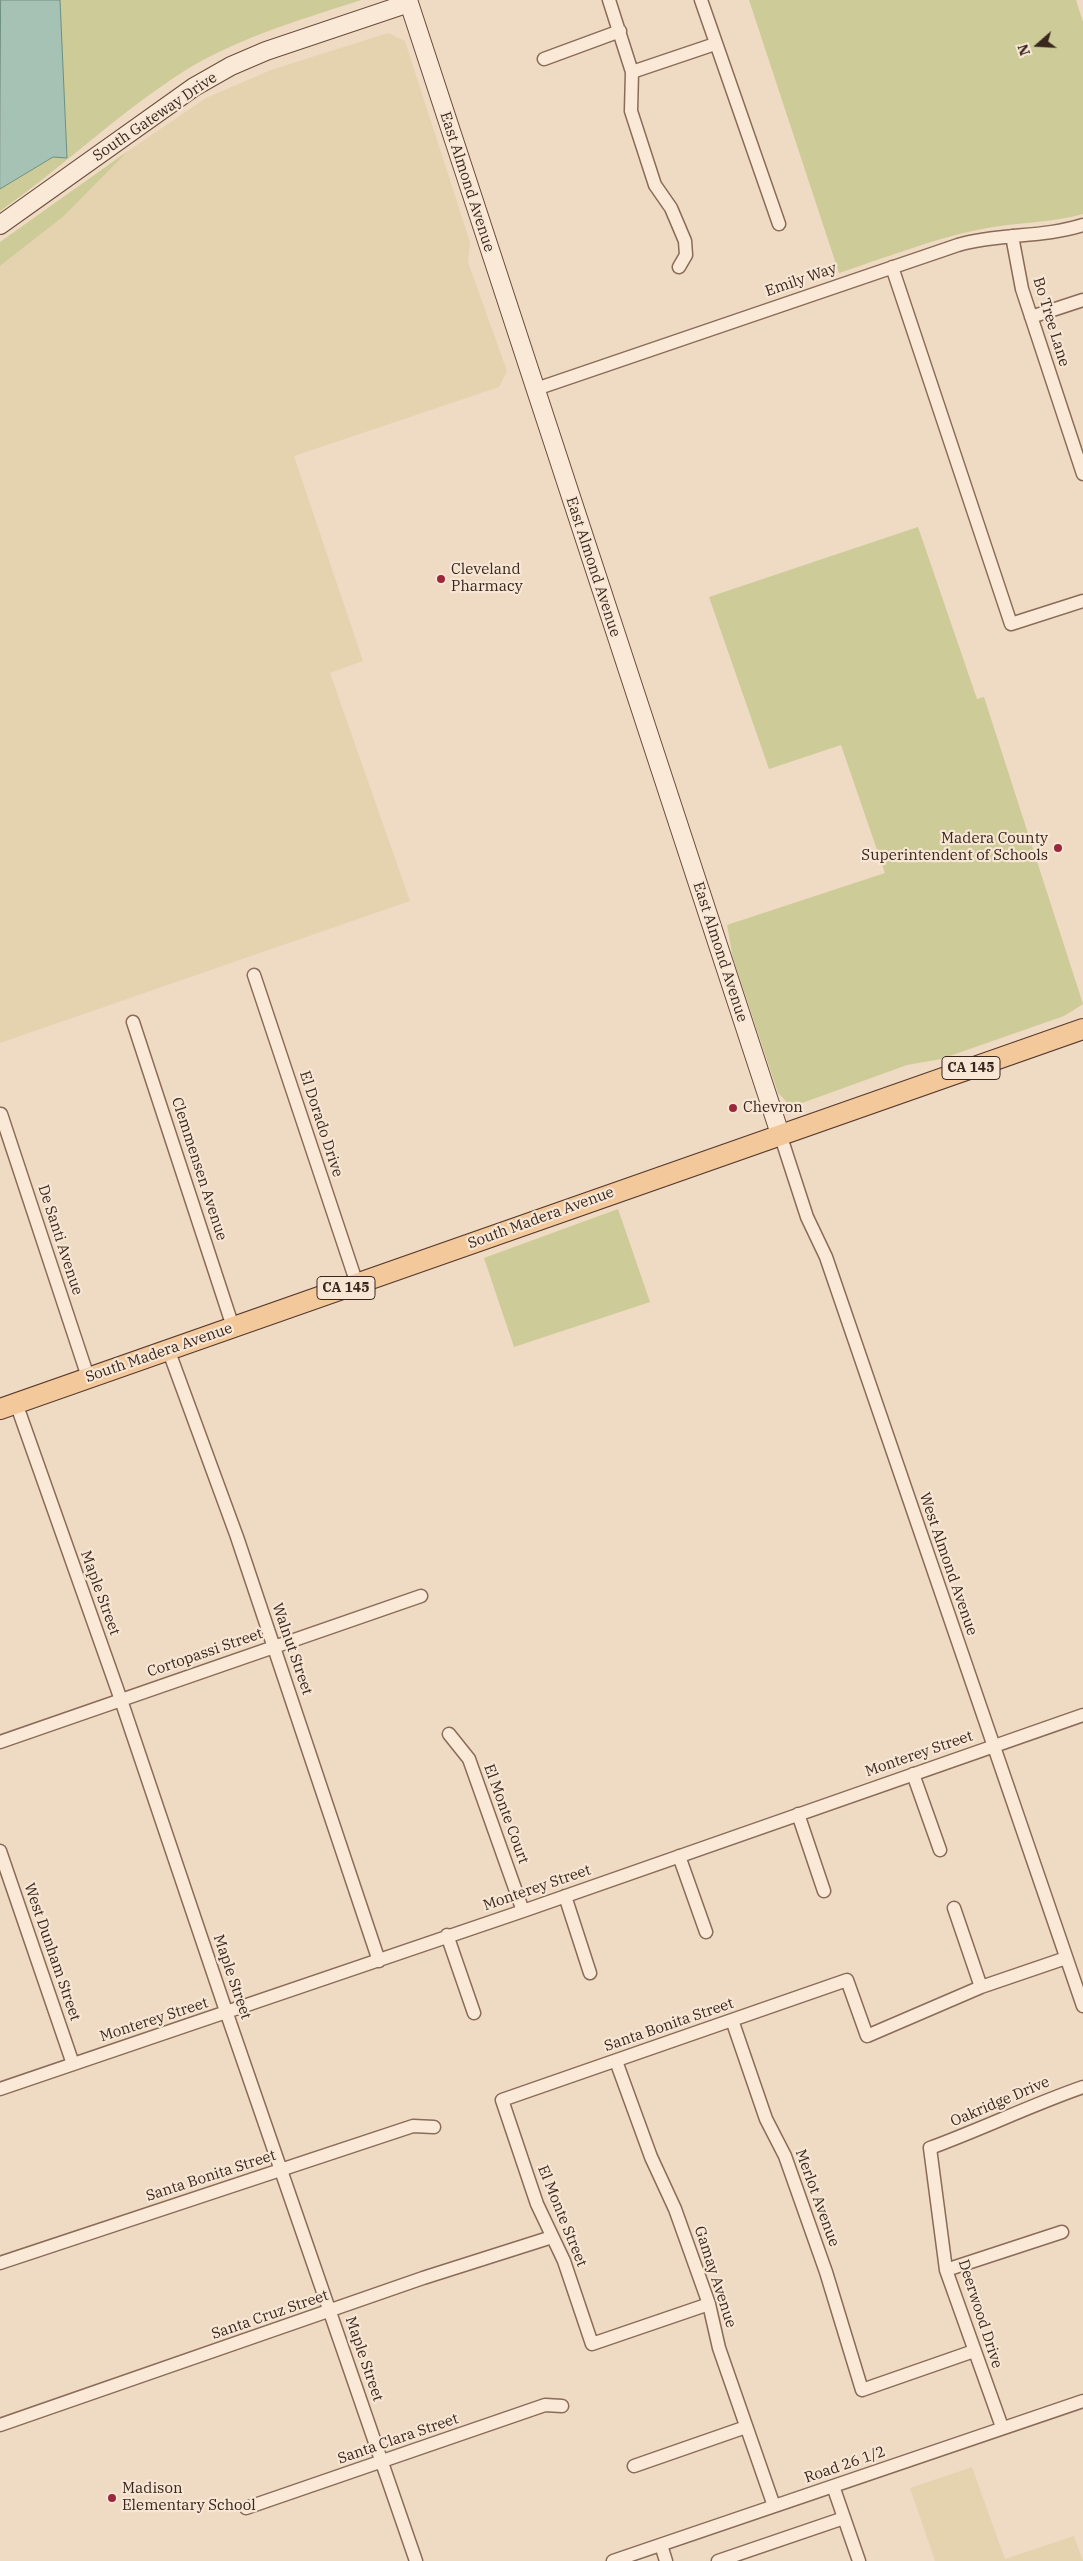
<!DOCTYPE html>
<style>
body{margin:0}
#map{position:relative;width:1083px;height:2561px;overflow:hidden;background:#efdac3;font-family:"IBM Plex Serif",serif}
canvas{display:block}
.north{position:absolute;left:1013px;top:20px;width:50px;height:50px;-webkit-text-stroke:4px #f6e6d3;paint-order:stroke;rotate:251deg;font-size:14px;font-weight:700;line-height:20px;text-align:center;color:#39261e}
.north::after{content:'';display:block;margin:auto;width:18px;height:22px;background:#39261e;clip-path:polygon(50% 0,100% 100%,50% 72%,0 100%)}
</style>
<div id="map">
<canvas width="1083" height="2561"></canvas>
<div class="north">N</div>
</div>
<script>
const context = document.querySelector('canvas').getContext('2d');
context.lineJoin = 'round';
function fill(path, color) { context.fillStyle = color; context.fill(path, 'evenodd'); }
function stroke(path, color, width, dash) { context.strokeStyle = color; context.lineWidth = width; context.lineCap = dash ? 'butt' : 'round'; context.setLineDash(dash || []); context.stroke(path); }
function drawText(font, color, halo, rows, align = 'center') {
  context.font = font + ' "IBM Plex Serif",serif'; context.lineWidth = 4.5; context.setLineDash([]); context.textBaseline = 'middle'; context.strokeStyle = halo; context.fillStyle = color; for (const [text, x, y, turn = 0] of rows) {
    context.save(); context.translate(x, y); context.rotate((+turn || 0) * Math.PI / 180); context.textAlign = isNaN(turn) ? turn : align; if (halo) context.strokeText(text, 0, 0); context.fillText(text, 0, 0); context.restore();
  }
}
const farmland = new Path2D(`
 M388 33 405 41 470 242 468 262 507 371 499 387 294 456 363 661 330 673 410 901 0 1043V266L64 216 128 151 206 98 271 70Z
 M972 2467 1005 2559 1074 2536 1083 2561H935L910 2488Z`);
const green = new Path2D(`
 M59 0H361C297 21 229 40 172 79 112 119 59 170 0 211V189L53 157H67Z
 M749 0H1076L1083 22V214C1048 224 1012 222 977 230 930 240 884 258 839 273Z
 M128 151 64 216 0 266V242Z
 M918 527 977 699 984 697 1083 1004 1064 1016 941 1059 907 1065 802 1103H788L778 1093 733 958 727 925 885 873 841 745 769 769 709 597Z
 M618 1209 650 1302 514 1347 484 1258Z`);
const water = new Path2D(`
 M1 0H60L67 158 53 157 0 189Z`);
const street = new Path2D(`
 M609 0 632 72 631 111 655 185 671 208 685 241 686 255 679 267
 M701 0 779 224
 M544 59 620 31
 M632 72 715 44
 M1012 236 1022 289 1083 474
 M892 267 1011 624 1083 601
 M1031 317 1083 300
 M536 389 958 245C999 233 1043 238 1083 225
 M254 975 357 1284
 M133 1022 233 1327
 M1 1114 88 1377
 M780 1134 807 1217 826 1257 1083 2006
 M168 1349 237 1537 379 1961
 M16 1403 121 1700 227 2014 416 2561
 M449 1734 469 1759 523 1911
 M0 1742 421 1596
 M913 1774 940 1850
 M798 1814 824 1891
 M0 1851 73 2064
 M679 1856 706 1932
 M565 1896 590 1973
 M954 1908 981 1987
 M447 1935 474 2013
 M732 2020 766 2119 785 2156 826 2272 862 2390 974 2351
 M616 2061 651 2157 675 2209 709 2304 719 2348 774 2506
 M0 2089 523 1911 1083 1715
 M0 2263 413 2126 434 2127
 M946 2270 1062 2232
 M709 2304 592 2344 564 2261 537 2204 502 2100 847 1980 867 2036 981 1987 1066 1958
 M0 2425 423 2278 552 2237
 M1002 2427 946 2270 930 2148C982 2129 1031 2105 1083 2087
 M634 2466 746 2427
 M833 2486 859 2561
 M246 2508 545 2405 562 2406
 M661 2545 666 2561
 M613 2561 1083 2401
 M718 2561 844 2518`);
const secondary = new Path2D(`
 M408 0 780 1134
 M0 225 194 87 231 66 266 51 409 3`);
const primary = new Path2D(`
 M0 1409 1083 1029`);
const markers = [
 [441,579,5,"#9a283c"],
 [1058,848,5,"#9a283c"],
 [733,1108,5,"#9a283c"],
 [112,2498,5,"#9a283c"]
];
const shields = [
 [971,1068,58],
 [346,1288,58]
];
const shieldNames = [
 ["CA 145",971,1068],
 ["CA 145",346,1288]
];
const streetNames = [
 ["South Gateway Drive",155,117,-34],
 ["East Almond Avenue",467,182,72],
 ["Emily Way",801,280,-19],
 ["Bo Tree Lane",1051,322,73],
 ["East Almond Avenue",593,567,72],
 ["East Almond Avenue",720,952,72],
 ["El Dorado Drive",321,1124,72],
 ["Clemmensen Avenue",199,1169,72],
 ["South Madera Avenue",541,1218,-20],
 ["De Santi Avenue",60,1240,72],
 ["South Madera Avenue",159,1353,-19],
 ["West Almond Avenue",948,1564,71],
 ["Maple Street",100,1593,70],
 ["Walnut Street",292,1649,71],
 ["Cortopassi Street",205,1653,-19],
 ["Monterey Street",919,1754,-19],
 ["El Monte Court",506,1814,70],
 ["Monterey Street",537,1888,-19],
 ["West Dunham Street",52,1952,71],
 ["Maple Street",232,1977,71],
 ["Monterey Street",154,2020,-18],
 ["Santa Bonita Street",669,2025,-19],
 ["Oakridge Drive",1000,2102,-23],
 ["Santa Bonita Street",211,2176,-18],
 ["Merlot Avenue",817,2198,70],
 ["El Monte Street",562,2216,68],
 ["Gamay Avenue",715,2277,72],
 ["Deerwood Drive",980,2314,72],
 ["Santa Cruz Street",270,2315,-19],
 ["Maple Street",364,2359,71],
 ["Santa Clara Street",398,2439,-19],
 ["Road 26 1/2",845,2465,-19]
];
const poiNames = [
 ["Cleveland",451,570],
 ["Pharmacy",451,587],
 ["Madera County",1048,839,"right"],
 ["Superintendent of Schools",1048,856,"right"],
 ["Chevron",743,1108],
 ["Madison",122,2489],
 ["Elementary School",122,2506]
];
fill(farmland, '#e5d3b0');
fill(green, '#cdcb97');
fill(water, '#a5c2b5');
stroke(water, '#6c9081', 1);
stroke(street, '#8a6b59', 15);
stroke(secondary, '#6b4c3c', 20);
stroke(primary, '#573a2e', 22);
stroke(street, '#f9e9d6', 12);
stroke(secondary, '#f9e9d6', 18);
stroke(primary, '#f3c89a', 20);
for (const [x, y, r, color] of markers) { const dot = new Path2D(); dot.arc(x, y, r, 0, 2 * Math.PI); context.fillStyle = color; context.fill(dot); stroke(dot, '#f6e6d3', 2); }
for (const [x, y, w] of shields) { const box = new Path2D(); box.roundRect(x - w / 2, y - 11.5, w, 23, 4); context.fillStyle = '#f6e6d3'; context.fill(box); stroke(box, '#39261e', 1); }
drawText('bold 14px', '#39261e', null, shieldNames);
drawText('15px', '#39261e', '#f6e6d3', streetNames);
drawText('15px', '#39261e', '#f6e6d3', poiNames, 'left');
</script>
